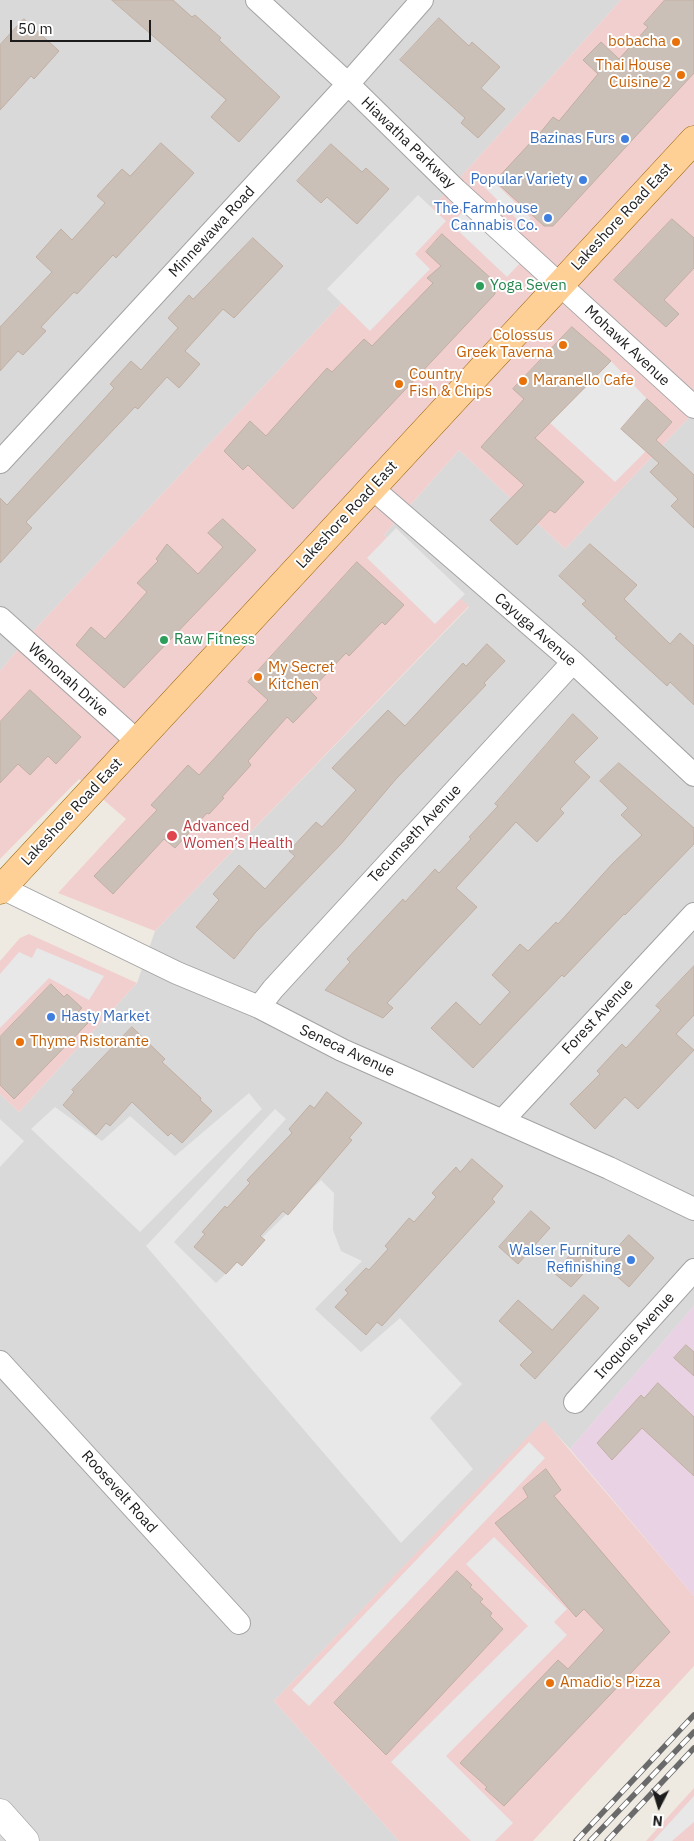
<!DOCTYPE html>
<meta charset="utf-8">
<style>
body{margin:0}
#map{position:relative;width:694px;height:1841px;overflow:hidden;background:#efeae1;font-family:"IBM Plex Sans",sans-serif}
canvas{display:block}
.north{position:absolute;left:634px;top:1781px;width:50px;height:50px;-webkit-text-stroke:4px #fff;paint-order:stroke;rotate:185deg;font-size:14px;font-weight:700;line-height:20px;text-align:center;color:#1c1c1c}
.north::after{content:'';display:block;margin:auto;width:18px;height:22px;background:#1c1c1c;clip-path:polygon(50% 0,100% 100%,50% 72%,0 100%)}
.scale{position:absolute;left:10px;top:20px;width:141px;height:22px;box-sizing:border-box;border:2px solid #1c1c1c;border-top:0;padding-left:6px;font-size:15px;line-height:18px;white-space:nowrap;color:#1c1c1c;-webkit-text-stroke:4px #fff;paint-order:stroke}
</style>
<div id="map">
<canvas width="694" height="1841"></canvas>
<div class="north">N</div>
<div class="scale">50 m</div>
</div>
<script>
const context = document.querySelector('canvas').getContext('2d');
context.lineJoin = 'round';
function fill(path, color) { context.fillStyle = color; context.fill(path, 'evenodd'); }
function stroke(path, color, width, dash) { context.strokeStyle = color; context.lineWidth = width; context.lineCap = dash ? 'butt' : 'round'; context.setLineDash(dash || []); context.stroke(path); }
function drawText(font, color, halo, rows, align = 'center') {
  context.font = font + ' "IBM Plex Sans",sans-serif'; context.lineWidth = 4; context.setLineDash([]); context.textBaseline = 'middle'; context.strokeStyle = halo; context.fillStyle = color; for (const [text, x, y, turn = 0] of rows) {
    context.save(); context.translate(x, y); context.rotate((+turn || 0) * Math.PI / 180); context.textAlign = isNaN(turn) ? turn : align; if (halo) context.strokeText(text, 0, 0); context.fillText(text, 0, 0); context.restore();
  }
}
const residential = new Path2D(`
 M0 0H621L467 170 37 627 0 671Z
 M694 412V1306L570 1449 544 1421 274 1701 399 1841H0V1094L19 1112 137 983 155 931 469 607 384 535 459 450 565 549Z`);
const commercial = new Path2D(`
 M621 0H694V412L565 549 459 450 384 535 469 606 155 931 58 893 126 819 79 779 0 859V671L37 627 467 170Z
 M29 934 137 983 19 1112 0 1094V961L20 938Z
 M544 1420 694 1596V1666L533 1841H399L274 1701Z
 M694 1788V1841H646Z`);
const industrial = new Path2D(`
 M694 1306V1596L570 1449Z`);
const parking = new Path2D(`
 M487 175 531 218 524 226 480 183Z
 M418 195 446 221 415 254 430 269 370 331 327 289Z
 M464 210 520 263 507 277 451 224Z
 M611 361 647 399 621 429 646 451 615 482 550 423Z
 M396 528 465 594 435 624 367 558Z
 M37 948 104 976 89 1000 49 978 0 1028V974L19 952 32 958Z
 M249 1093 262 1109 140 1232 31 1129 55 1107 102 1141 130 1116 175 1156Z
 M275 1109 286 1119 174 1242 216 1283 321 1180 334 1193 333 1230 341 1251 362 1261 315 1309 361 1352 400 1318 462 1384 430 1418 473 1469 401 1543 146 1246Z
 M0 1119 24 1141 0 1167Z
 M529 1442 545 1458 309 1706 292 1690Z
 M494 1537 567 1609 554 1622 567 1635 446 1756 513 1823 495 1841H471L391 1762 528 1626 466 1564Z
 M694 1796V1822L672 1841H653Z`);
const building = new Path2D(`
 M112 0H173L192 17 195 15 221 38 219 40 280 97 239 142 211 117 226 100Z
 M665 0H694V73L553 226H544L495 181 531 142 532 143 553 117 559 121 598 74 583 60 601 42 619 59 648 27 644 24Z
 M439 18 469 46 472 42 500 67 481 88 505 109 478 138 461 123 465 118 400 60Z
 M24 19 59 51 34 79 31 76 0 110V45Z
 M161 143 194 173 116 258 113 255 77 294 74 292 41 327 46 331 23 355 18 351 0 371V327L52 272 36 257 61 229 72 240 105 203 97 196 122 169 130 176Z
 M331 144 362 172 366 168 389 189 357 224 327 197 321 203 297 181Z
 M672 219 694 238V268L664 300 679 314 666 327 614 280Z
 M442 234 495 282V294L293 509 248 465 243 470 224 451 250 421 266 436 327 368 332 372 364 339 372 346 433 283 427 278 441 266 426 252Z
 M253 238 283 266 234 318 223 309 185 351 200 364 179 388 167 377 138 409 135 407 26 522 32 528 0 563V498L7 505 114 388 110 384 131 361 141 370 178 328 168 318 189 295 193 299Z
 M572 327 611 361 535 438 584 482 555 513 550 510 517 545 490 520 524 485 481 447 524 399 513 389Z
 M647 399 672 422 656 440 694 475V528L671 506 678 499 650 472 659 463 621 429Z
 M223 519 256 550 124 688 76 645 91 627 105 639 125 617 147 592 137 583 158 561 156 559 167 544 198 574 223 547 208 533Z
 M590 544 637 585 624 599 670 644 680 633 694 646V705L670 682 667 686 615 638 617 637 582 604 586 601 559 576Z
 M357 562 404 605 385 625 382 622 349 656 346 653 310 691 317 698 293 723 287 717 248 761 251 765 222 797 224 798 209 814 207 813 175 848 164 839 113 894 94 876 157 810 151 805 188 765 199 775 268 700 248 682Z
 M487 644 505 661 484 683 486 685 396 779 341 844 255 933 234 959 196 927 219 900 213 894 239 865 265 889 295 856 289 851 316 822 322 827 356 790 332 768 388 710 405 726 463 663 466 666Z
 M30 690 81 737 56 764 48 756 30 775 18 764 0 783V722Z
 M573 714 598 738 574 762 590 777 560 809 564 813 537 842 516 822 456 888 477 907 387 1003 393 1008 383 1018 325 990 350 962 347 959 403 899 405 902 435 869 439 873 471 839 469 837 498 806 495 804Z
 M619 763 694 828V844L625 915 624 914 564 977 562 975 473 1068 431 1028 456 1002 480 1025 510 992 492 975 520 944 528 951 556 922 558 924 613 863 642 835 621 815 628 808 600 781Z
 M694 966V1015L676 1034 694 1050 638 1109 625 1097 595 1129 570 1104 600 1074 597 1071 622 1044 626 1048 661 1010 656 1006Z
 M51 984 64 997 67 994 82 1008 77 1013 88 1023 14 1099 0 1085V1037Z
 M132 1027 165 1059 162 1062 201 1098 200 1100 212 1111 182 1143 171 1133 168 1136 132 1102 110 1126 106 1123 96 1135 63 1105 74 1092 72 1090Z
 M327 1092 362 1123 349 1138 352 1140 288 1215 283 1211 260 1236 265 1240 242 1266 237 1262 226 1274 194 1247 205 1234 202 1232 225 1206 227 1208 250 1183 247 1180 292 1133 289 1129 310 1105 314 1108Z
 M472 1159 503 1186 492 1199 495 1202 382 1326 377 1322 366 1335 335 1307 348 1293 345 1290 366 1268 369 1270 388 1249 385 1246 409 1218 414 1222 436 1197 432 1193 456 1167 460 1172Z
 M531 1211 550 1228 518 1264 499 1247Z
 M629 1235 654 1258 629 1287 603 1264Z
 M579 1246 595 1261 571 1287 554 1273Z
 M584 1295 599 1308 535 1379 520 1365 533 1352 499 1321 518 1300 552 1330Z
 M686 1345 694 1352V1376L674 1358Z
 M658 1383 694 1417V1476L642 1428 612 1460 597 1443 641 1395 644 1398Z
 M546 1469 561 1490 554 1496 670 1632 504 1806 485 1789 487 1787 460 1763 558 1660 568 1669 604 1630 584 1609 576 1617 495 1523 528 1497 523 1488Z
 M457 1571 472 1585 470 1587 483 1599 480 1602 492 1613 490 1616 503 1629 386 1755 334 1703Z`);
const minor = new Path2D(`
 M257 0 348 84 456 190 694 407
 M0 462 348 84 422 0
 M372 488 573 662 694 775
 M0 618 137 741
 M2 888 177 973 259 1007 342 1050 609 1168 694 1209
 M259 1007 273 989 573 662
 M502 1121 694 914
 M0 1362 239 1623
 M575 1402 694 1270`);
const tertiary = new Path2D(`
 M0 1813 25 1841`);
const primary = new Path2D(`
 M0 890 694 140`);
const rail = new Path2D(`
 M576 1841 694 1715
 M590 1841 694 1732
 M607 1841 694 1748`);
const markers = [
 [676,42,5,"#e8710a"],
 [681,75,5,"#e8710a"],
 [625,139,5,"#3f7fe0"],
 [583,180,5,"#3f7fe0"],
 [548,218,5,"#3f7fe0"],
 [480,286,5,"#2e9e5b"],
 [563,345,5,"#e8710a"],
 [523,381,5,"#e8710a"],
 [399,384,5,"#e8710a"],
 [164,640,5,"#2e9e5b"],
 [258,677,5,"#e8710a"],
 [172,836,6,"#e0444e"],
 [51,1017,5,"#3f7fe0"],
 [20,1042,5,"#e8710a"],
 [631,1260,5,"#3f7fe0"],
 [550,1683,5,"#e8710a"]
];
const foodNames = [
 ["bobacha",666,42,"right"],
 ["Thai House",671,66,"right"],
 ["Cuisine 2",671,83,"right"],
 ["Colossus",553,336,"right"],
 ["Greek Taverna",553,353,"right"],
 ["Country",409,375],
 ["Fish & Chips",409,392],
 ["Maranello Cafe",533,381],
 ["My Secret",268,668],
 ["Kitchen",268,685],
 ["Thyme Ristorante",30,1042],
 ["Amadio's Pizza",560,1683]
];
const shopNames = [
 ["Bazinas Furs",615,139],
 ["Popular Variety",573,180],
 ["The Farmhouse",538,209],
 ["Cannabis Co.",538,226],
 ["Hasty Market",61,1017,"left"],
 ["Walser Furniture",621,1251],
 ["Refinishing",621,1268]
];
const streetNames = [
 ["Hiawatha Parkway",408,143,44],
 ["Lakeshore Road East",622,217,-47],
 ["Minnewawa Road",212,232,-47],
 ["Mohawk Avenue",627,346,43],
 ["Lakeshore Road East",347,515,-47],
 ["Cayuga Avenue",535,630,41],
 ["Wenonah Drive",68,680,42],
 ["Lakeshore Road East",72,812,-47],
 ["Tecumseth Avenue",415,834,-47],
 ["Forest Avenue",598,1017,-47],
 ["Seneca Avenue",347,1051,25],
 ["Iroquois Avenue",635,1336,-48],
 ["Roosevelt Road",119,1492,48]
];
const leisureNames = [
 ["Yoga Seven",490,286],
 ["Raw Fitness",174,640]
];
const healthNames = [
 ["Advanced",183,827],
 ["Women’s Health",183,844]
];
fill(residential, '#dad9d9');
fill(commercial, '#f1cfce');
fill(industrial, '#e8d2e4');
fill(parking, '#e8e8e8');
fill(building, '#cbc0b7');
stroke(building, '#c1afa2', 1);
stroke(minor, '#a3a3a3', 24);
stroke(tertiary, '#a3a3a3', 29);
stroke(primary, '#946100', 29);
stroke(minor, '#fff', 22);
stroke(tertiary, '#fff', 28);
stroke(primary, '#ffd095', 28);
stroke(rail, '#6a6a6a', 5.5);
stroke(rail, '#fff', 4, [11]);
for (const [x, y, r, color] of markers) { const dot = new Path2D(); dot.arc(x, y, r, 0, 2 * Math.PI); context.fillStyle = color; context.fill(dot); stroke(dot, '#fff', 2); }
drawText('15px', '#c56008', '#fff', foodNames, 'left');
drawText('15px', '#366cbe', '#fff', shopNames, 'right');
drawText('15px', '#1c1c1c', '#fff', streetNames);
drawText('15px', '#27864d', '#fff', leisureNames, 'left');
drawText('15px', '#be3a42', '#fff', healthNames, 'left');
</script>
